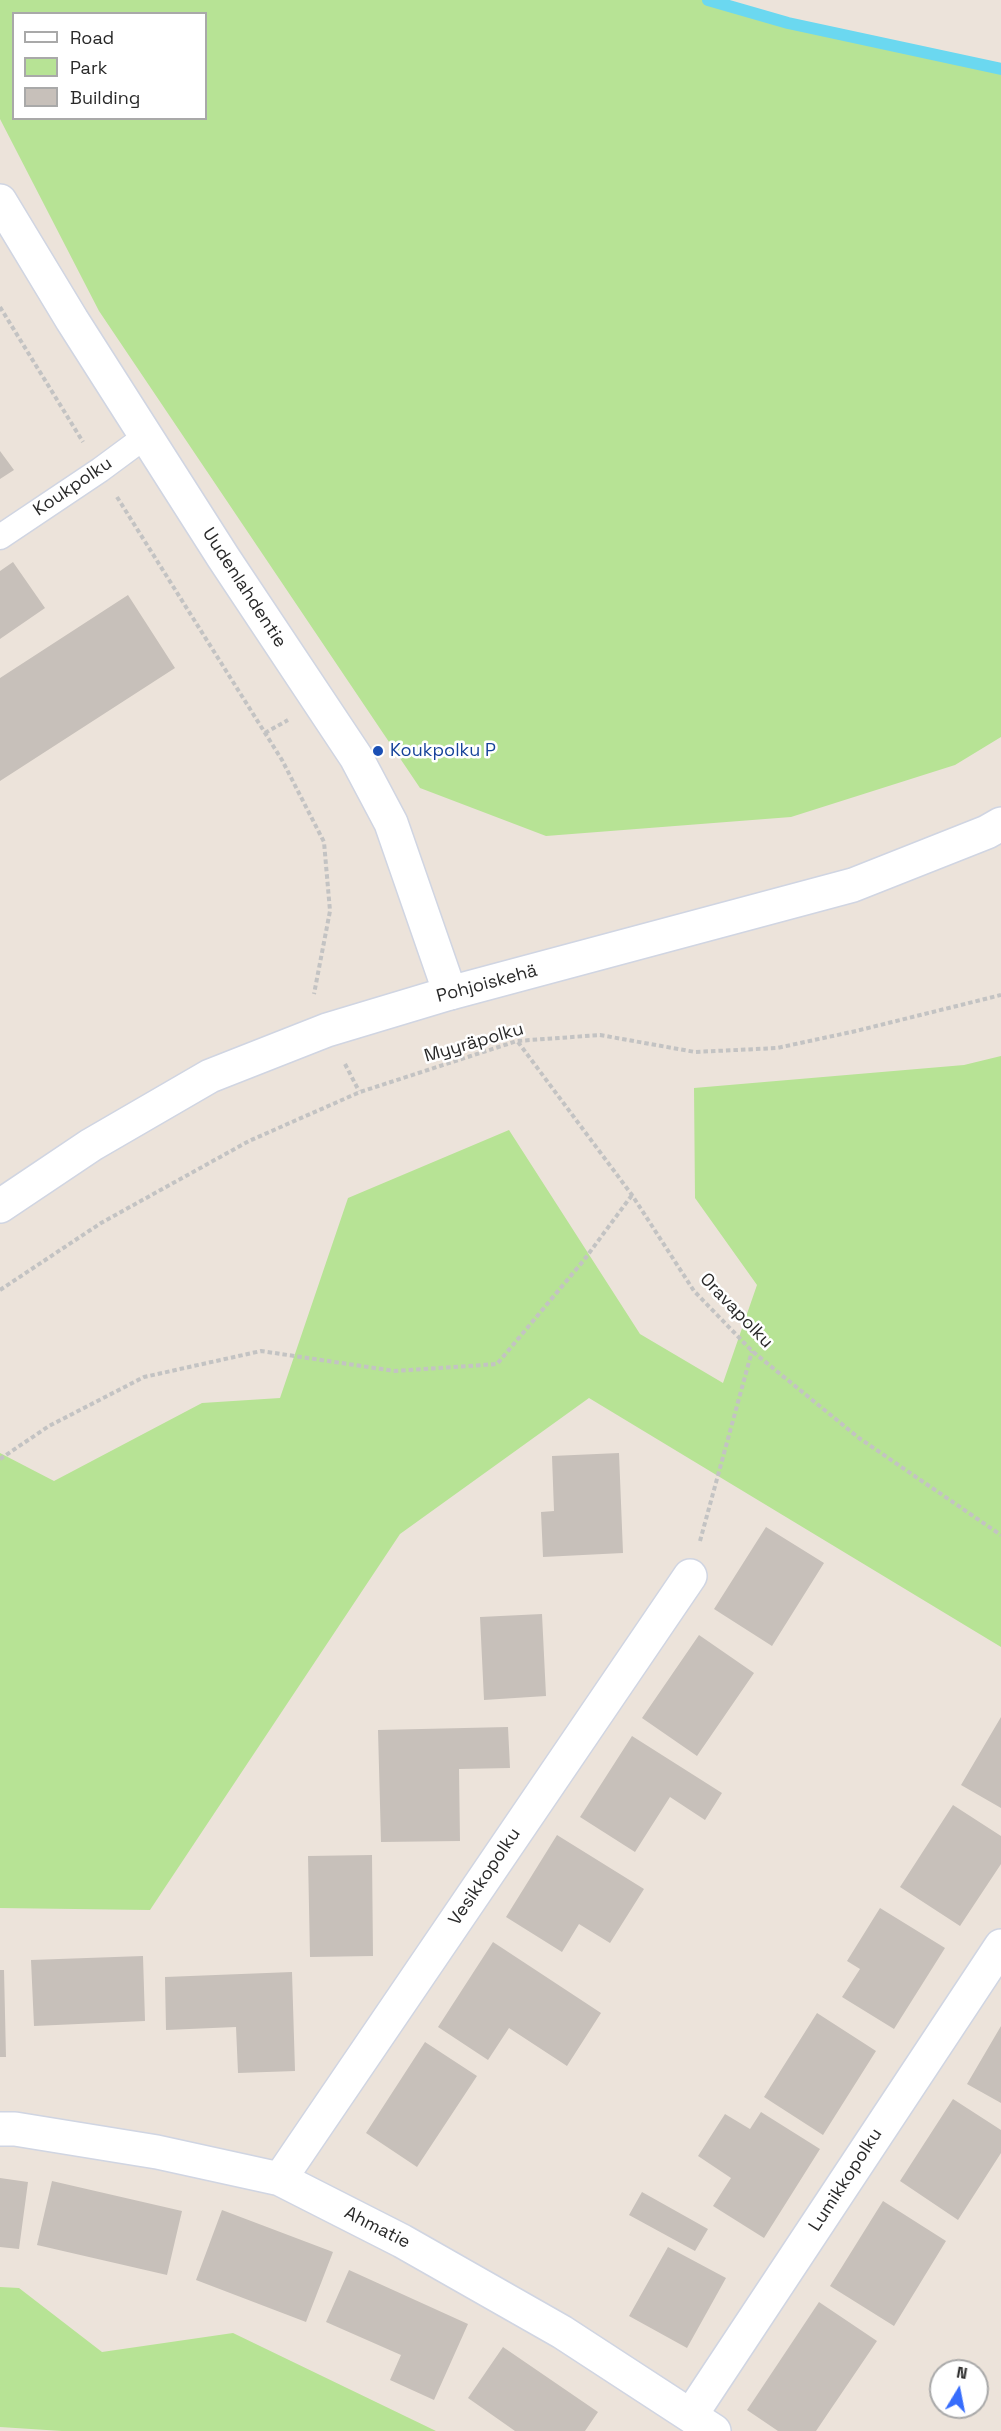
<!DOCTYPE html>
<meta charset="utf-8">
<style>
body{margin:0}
#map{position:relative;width:1001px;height:2431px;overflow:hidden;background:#ece3da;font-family:"Space Grotesk",sans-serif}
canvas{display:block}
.legend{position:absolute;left:12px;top:12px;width:195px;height:108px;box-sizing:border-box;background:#fff;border:2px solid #a9a9a9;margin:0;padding:8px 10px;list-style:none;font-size:18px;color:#292929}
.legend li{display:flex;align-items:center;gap:12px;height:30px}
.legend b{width:30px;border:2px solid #a9a9a9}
.north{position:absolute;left:929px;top:2359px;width:60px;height:60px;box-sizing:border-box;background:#fff;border:2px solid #a9a9a9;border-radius:50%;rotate:10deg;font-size:16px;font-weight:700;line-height:24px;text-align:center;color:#292929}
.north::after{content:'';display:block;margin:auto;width:21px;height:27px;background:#376dfc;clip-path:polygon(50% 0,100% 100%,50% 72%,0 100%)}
</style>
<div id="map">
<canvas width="1001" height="2431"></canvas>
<ul class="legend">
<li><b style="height:8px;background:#fff"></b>Road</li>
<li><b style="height:16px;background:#b7e395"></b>Park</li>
<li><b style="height:16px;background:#c7c0ba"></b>Building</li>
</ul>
<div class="north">N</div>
</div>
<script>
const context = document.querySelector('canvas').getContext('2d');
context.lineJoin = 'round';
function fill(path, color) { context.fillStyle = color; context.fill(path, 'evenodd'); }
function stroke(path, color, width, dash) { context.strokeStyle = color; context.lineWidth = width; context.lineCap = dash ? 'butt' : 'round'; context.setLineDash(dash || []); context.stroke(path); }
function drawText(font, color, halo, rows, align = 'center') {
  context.font = font + ' "Space Grotesk",sans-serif'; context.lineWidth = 5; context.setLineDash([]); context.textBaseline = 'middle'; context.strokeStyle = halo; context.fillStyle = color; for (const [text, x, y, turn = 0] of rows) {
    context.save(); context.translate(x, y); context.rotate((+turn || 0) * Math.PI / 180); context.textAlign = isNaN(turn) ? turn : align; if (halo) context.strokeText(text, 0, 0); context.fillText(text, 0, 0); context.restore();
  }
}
const green = new Path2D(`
 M0 0H708L788 23 1001 69V737L955 765 791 817 546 836 420 788 99 311 0 119ZM14 14H206V118H14Z
 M1001 1056V1647L589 1398 400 1534 150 1910 0 1908V1453L54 1481 202 1403 280 1398 348 1198 509 1130 640 1334 723 1383 757 1285 695 1198 694 1088 964 1065Z
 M0 2287 19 2288 102 2352 233 2333 436 2431H62L0 2427Z`);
const stream = new Path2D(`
 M708 0 788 23 1001 69`);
const building = new Path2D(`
 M0 451 14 470 0 479Z
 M13 562 45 608 0 639V571Z
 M128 595 175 668 0 781V678Z
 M619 1453 623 1553 543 1557 541 1512 554 1511 552 1456Z
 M766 1527 824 1563 772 1646 714 1609Z
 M542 1614 546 1696 484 1700 480 1617Z
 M699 1635 754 1673 697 1756 642 1718Z
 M1001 1717V1808L961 1785Z
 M508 1727 510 1768 459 1769 460 1841 381 1842 378 1730Z
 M632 1736 722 1793 705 1820 670 1797 635 1852 580 1817Z
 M953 1805 1001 1836V1864L960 1926 900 1887Z
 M557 1835 644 1889 610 1943 579 1924 562 1952 506 1917Z
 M372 1855 373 1956 310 1957 308 1856Z
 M880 1908 945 1948 894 2029 842 1997 860 1969 847 1961Z
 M493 1942 601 2013 567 2066 509 2028 488 2060 438 2027Z
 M143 1956 145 2021 34 2026 31 1960Z
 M0 1970H4L6 2057H0Z
 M292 1972 295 2071 238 2073 236 2027 166 2030 165 1977Z
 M817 2013 876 2051 823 2135 764 2097Z
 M1001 2026V2103L967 2084Z
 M425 2042 477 2076 417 2167 366 2133Z
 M953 2099 1001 2130V2153L958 2220 900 2181Z
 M761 2112 820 2149 764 2238 713 2206 731 2178 698 2156 725 2114 750 2129Z
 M0 2178 28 2182 19 2249 0 2247Z
 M52 2181 182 2211 167 2275 37 2245Z
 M642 2192 708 2229 695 2251 629 2215Z
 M883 2201 946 2241 894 2326 830 2286Z
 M222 2210 333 2252 306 2322 196 2280Z
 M668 2247 726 2278 687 2348 629 2316Z
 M349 2270 468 2324 434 2400 390 2380 401 2355 326 2322Z
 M819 2302 877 2341 816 2431H778L747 2410Z
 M503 2347 598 2412 585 2431H515L468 2398Z`);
const path = new Path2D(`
 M0 307 83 442
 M117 497 282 760 324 842 330 911 314 994
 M265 733 288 720
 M518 1042 632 1195 694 1291 752 1351 859 1438 1001 1535
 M345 1064 359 1091
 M0 1290 101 1223 249 1141 360 1092 517 1041 600 1035 695 1052 777 1048 856 1031 1001 995
 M0 1459 49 1426 144 1377 261 1351 395 1371 497 1364 584 1260 632 1195
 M700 1541 752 1351`);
const service = new Path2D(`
 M0 537 100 470 146 436`);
const minor = new Path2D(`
 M0 201 72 320 223 557 356 757 391 823 450 993
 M0 2129H15L157 2152 280 2179 402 2241 562 2332 714 2431
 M280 2179 690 1576
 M691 2415 1001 1946`);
const secondary = new Path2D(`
 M0 1206 91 1145 210 1076 327 1030 450 993 853 885 987 832 1001 824`);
const markers = [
 [378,751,6,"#1a4fb4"]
];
const streetNames = [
 ["Koukpolku",73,487,-34],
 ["Uudenlahdentie",244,588,57],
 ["Pohjoiskehä",487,984,-15],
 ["Myyräpolku",474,1043,-16],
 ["Oravapolku",736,1311,46],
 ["Vesikkopolku",485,1877,-56],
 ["Lumikkopolku",846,2180,-57],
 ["Ahmatie",377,2228,27]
];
const transitNames = [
 ["Koukpolku P",390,751]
];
fill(green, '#b7e395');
stroke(stream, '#6bd8f0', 12);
fill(building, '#c7c0ba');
stroke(service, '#d0d5e2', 27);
stroke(minor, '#d0d5e2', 36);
stroke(secondary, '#d0d5e2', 36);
stroke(path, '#c3c3c3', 4, [4.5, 3]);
stroke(service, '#fff', 24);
stroke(minor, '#fff', 33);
stroke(secondary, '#fff', 33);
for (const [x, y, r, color] of markers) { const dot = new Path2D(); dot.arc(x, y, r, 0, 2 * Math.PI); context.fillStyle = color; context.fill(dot); stroke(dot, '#fff', 2); }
drawText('18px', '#292929', '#fff', streetNames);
drawText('18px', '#164399', '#fff', transitNames, 'left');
</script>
